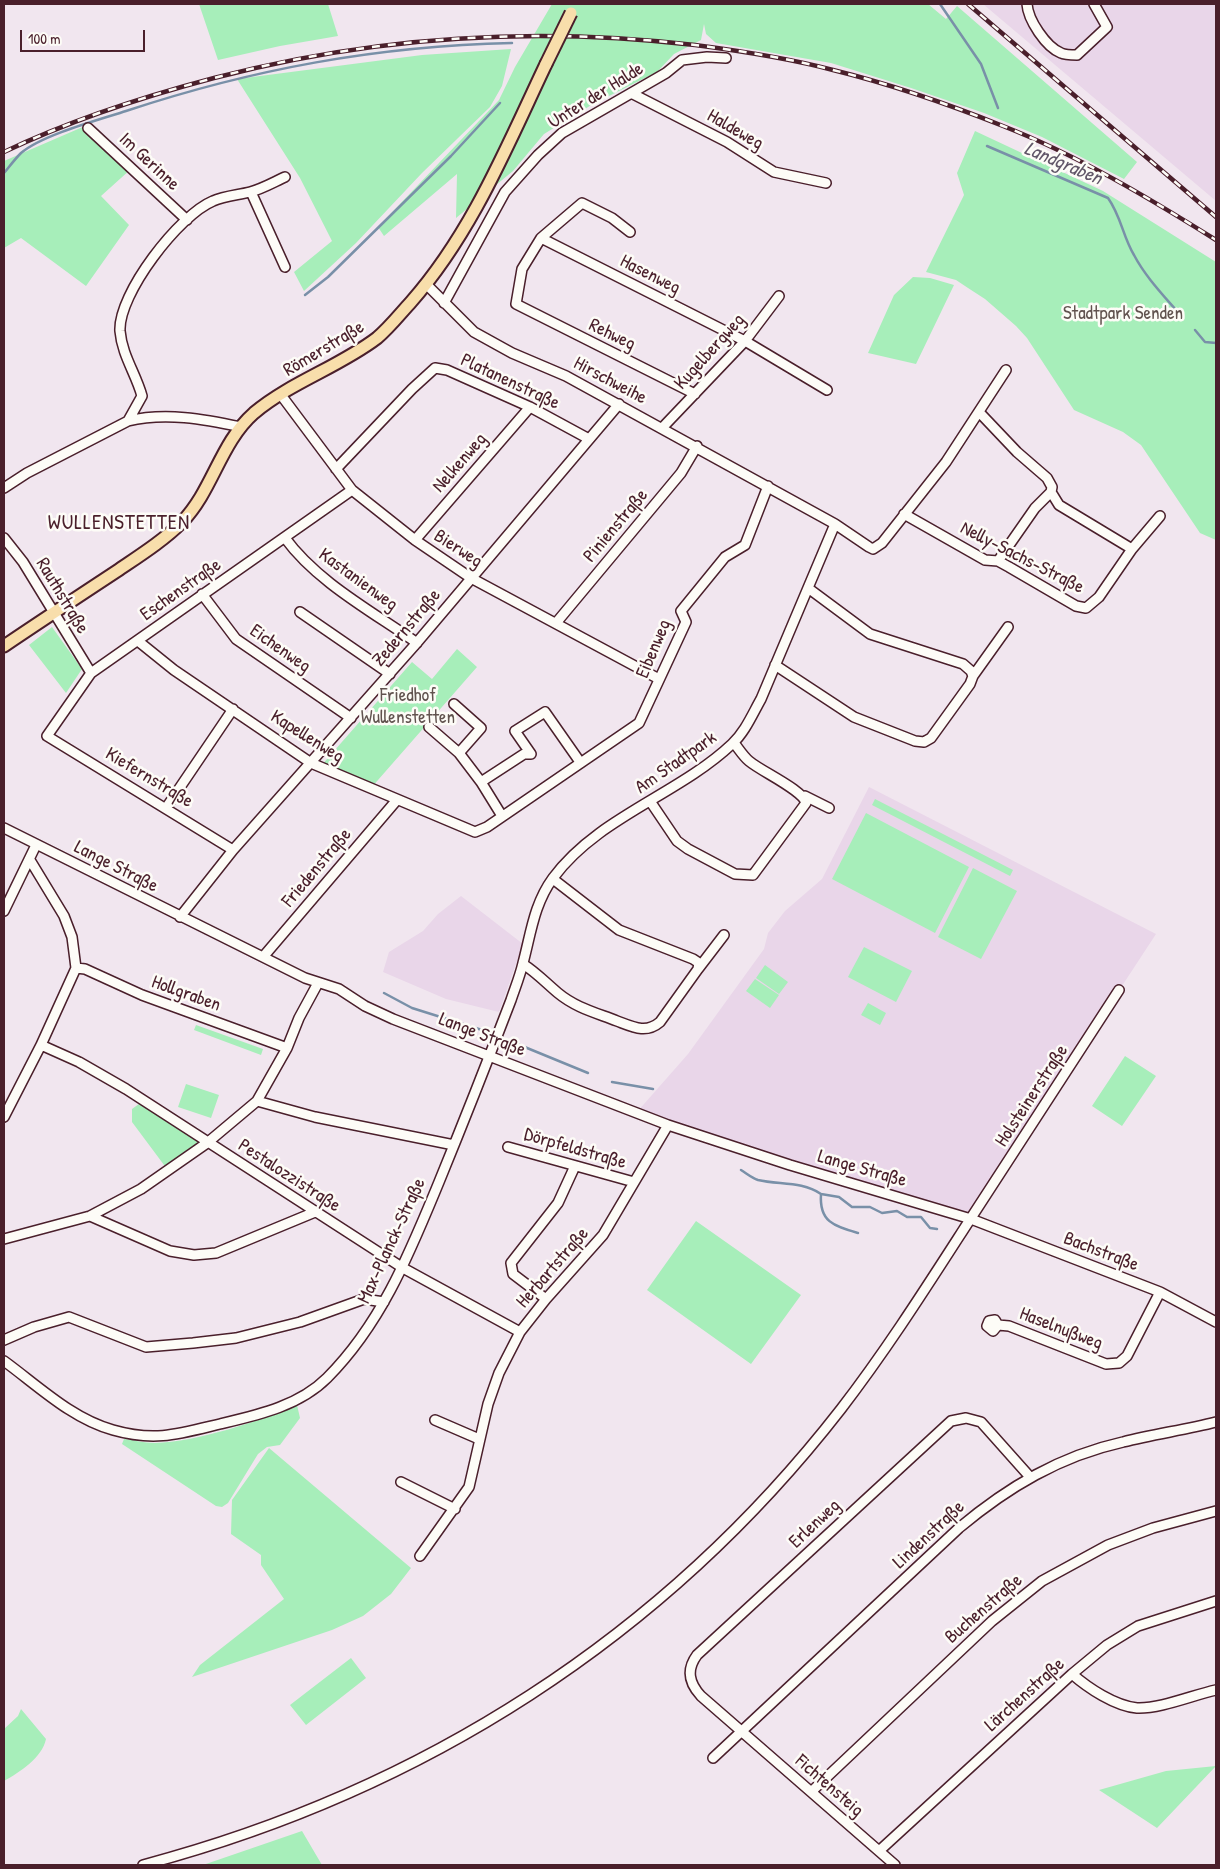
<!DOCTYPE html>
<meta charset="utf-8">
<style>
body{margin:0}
#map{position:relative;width:1220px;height:1869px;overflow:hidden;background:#f1e6ef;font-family:"Patrick Hand",sans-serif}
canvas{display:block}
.frame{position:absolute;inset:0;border:5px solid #4a1f2b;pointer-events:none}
.scale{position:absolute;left:20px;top:30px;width:125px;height:22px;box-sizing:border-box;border:2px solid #4a1f2b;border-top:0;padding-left:6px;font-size:15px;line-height:18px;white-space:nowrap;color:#4a1f2b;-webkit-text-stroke:4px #fdfcf7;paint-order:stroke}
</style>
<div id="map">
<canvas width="1220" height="1869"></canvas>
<div class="frame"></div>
<div class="scale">100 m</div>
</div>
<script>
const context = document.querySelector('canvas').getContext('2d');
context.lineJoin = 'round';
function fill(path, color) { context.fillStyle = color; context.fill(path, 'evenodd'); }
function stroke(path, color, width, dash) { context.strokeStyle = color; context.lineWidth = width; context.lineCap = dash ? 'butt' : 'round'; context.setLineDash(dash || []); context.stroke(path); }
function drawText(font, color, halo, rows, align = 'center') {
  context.font = font + ' "Patrick Hand",sans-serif'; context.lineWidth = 5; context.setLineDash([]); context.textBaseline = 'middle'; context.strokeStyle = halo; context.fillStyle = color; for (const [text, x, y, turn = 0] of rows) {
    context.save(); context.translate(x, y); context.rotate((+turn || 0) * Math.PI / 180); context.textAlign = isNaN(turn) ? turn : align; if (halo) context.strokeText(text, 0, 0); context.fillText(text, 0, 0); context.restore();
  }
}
const built = new Path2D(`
 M983 4H1216V201Z
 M869 787 1156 934 970 1218 637 1112 688 1054 764 949 768 933 785 911 822 879Z
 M461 896 523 944 499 1012 446 999 383 972 389 952 423 931 438 914Z`);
const green = new Path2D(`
 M199 4H328L338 36 280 46 218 60Z
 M552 4H928L946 19 957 6 1137 162 1124 179 1042 137 984 113 911 88 831 63 716 43 706 34 704 24 701 40 674 54 657 72 593 104 544 134 513 171 456 218 457 174 384 236 378 227 499 100 515 67Z
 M511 49 502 86 490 107 422 173 356 243 304 291 294 272 332 241 300 178 237 79 422 55Z
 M85 126 131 169 101 196 129 225 86 286 21 238 4 248V161Z
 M975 131 1103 191 1216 262V540L1200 533 1141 445 1123 432 1074 410 1027 338 1016 326 985 299 968 288 956 280 926 272 964 195 957 173Z
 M913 277 930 278 954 285 916 364 868 353 894 295Z
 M52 627 82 669 66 693 29 645Z
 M457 649 477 667 371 788 320 767 412 662 432 679Z
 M875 799 1013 870 1010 876 872 805Z
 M866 813 969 867 935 933 832 879Z
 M973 868 1017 891 981 959 938 937Z
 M864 947 912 971 896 1002 848 977Z
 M765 965 788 982 779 994 756 978Z
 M755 979 779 995 770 1008 746 991Z
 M868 1003 886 1013 880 1025 861 1015Z
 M196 1025 263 1049 261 1055 194 1030Z
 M1125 1056 1156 1076 1122 1126 1092 1106Z
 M186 1084 219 1095 211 1118 178 1107Z
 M143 1101 205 1143 167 1169 132 1122V1109Z
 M696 1221 801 1295 751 1364 647 1290Z
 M297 1405 300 1418 280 1445 267 1447 258 1454 228 1503 222 1507 216 1506 122 1444 124 1439C134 1440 144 1443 155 1443 196 1442 260 1421 297 1405Z
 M269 1448 411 1568 391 1594 363 1616 332 1630 192 1677 200 1665 284 1599 261 1565V1555L231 1534 232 1500Z
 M351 1658 366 1678 306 1725 290 1705Z
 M21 1709 46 1739C42 1758 20 1772 4 1781V1729L18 1716Z
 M1216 1766 1157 1828 1099 1790 1166 1771Z
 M302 1831 322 1865H203Z`);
const stream = new Path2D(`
 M940 4 981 64 998 108
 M987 146 1108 198C1121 216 1123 237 1134 255 1146 278 1166 298 1182 317
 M4 173C9 167 15 159 21 153 42 135 98 120 126 111 253 69 377 46 512 43
 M305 295 328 277 451 156 500 103
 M1195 330 1205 342 1216 343
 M384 993 412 1008 482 1030
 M510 1041 588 1073
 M612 1082 653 1089
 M741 1170C746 1173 752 1178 758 1180 779 1185 802 1181 821 1194 819 1222 834 1226 858 1233
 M821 1194 839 1197 852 1207H870L882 1213 897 1211 907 1217H921L930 1228 937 1229`);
const minor = new Path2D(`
 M1027 4C1028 20 1046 47 1061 53 1065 55 1072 55 1077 55L1107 27 1094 4
 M631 93 727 142 774 172 826 183
 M88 128 187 220
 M251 192 285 267
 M630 232 612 218 582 203 541 238 522 269 516 304 695 394
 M541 238 745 341 827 390
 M444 303 505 192 538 155 562 133 666 73 682 60 707 57 726 58
 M281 395 352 490 415 540 471 578 659 679
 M128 421 142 396C136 374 122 355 120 331 118 294 179 215 213 201 224 196 238 195 250 192 262 189 274 182 285 177
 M663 427 745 341 779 296
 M336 469 412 389 435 368 447 370 530 407 589 439
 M4 488 27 473 128 421C165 412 204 419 241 427
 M904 514 985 560 998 561 1009 567 1076 606 1086 608 1099 597 1132 549 1059 505 1051 492 1052 487 1047 478 1017 452 979 412
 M835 524 869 547 873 549 882 543 946 462 1006 370
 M4 538 23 562 91 673
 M285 538C317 582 373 612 417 643
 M415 540 530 407
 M1132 549 1160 516
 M998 561 1035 508 1051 492
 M202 594 236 639 351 718
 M300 612 390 674
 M556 623 681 473 697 446
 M138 641 174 670 311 763 475 832 487 827 639 723 686 622 681 611 725 557 745 545 768 486
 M775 665 854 717 915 741 924 742 931 738 970 684 973 676 971 671 963 664 870 634 808 588
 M973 676 1008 627
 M454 704 481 728 459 753
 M429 727 459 753 481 782
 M805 796 829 808
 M650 801 677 841 688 849 735 874 753 875 806 803C803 790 762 772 749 761 743 756 739 749 734 743
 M166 808 233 709
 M502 816 481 782 524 754H531L515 731 545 712 580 762
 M4 828 305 978 339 989 365 1006 393 1019 668 1125 790 1165 971 1219 1160 1292 1216 1322
 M233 850 47 736 91 673 352 490
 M4 911 36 845
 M180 917 233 850 414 646 619 404
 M263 957 396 801
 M523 964C537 973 546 983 558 993 576 1008 597 1013 617 1021 633 1027 646 1034 660 1022L698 969 699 963 693 959 619 930 553 879
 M76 968 85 969 142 995 287 1048
 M698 969 724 935
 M41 1045 79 1062 126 1089 403 1268 520 1332
 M257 1101 315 1117 454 1145
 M4 1117 41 1045 76 968 72 937 64 916 30 860
 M508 1147 634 1182
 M90 1216 170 1251 194 1255 216 1253 315 1212
 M4 1239 90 1216 141 1189 207 1143 257 1101 287 1048 299 1018 318 983
 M546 1299 513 1274 511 1263 558 1203 575 1166
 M998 1325 993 1331 987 1326 989 1321 995 1320 998 1325 1009 1326 1106 1364 1119 1363 1127 1356 1160 1292
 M4 1340 34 1327 69 1317 146 1347 193 1343 236 1338 300 1322 364 1299 384 1302
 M4 1361C37 1385 72 1419 113 1430 155 1442 179 1434 220 1424 258 1415 299 1406 327 1378 382 1323 410 1252 439 1182 464 1121 488 1060 511 1000 515 988 520 976 523 963 531 933 534 904 553 878 598 817 678 795 732 744 745 732 752 715 761 699L835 524 566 376 512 353 474 332 427 285
 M435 1420 479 1439
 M401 1482 455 1509
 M420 1556 469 1487 488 1404 499 1373 520 1332 546 1299 603 1235 668 1125
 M1072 1674C1088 1688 1115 1706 1137 1708 1160 1709 1193 1695 1216 1690
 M713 1758 959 1528C1008 1487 1060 1456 1123 1442 1154 1434 1185 1430 1216 1422
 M811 1792 992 1621 1042 1581 1108 1545 1153 1528 1216 1511
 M879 1851 1072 1674 1107 1645 1138 1626 1216 1601
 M143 1865C422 1791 663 1638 841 1409 888 1348 929 1283 971 1218 1021 1142 1070 1066 1119 990
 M895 1865 701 1696C689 1683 686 1670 697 1655L951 1421 966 1418 981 1422 1030 1477`);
const major = new Path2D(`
 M4 646C41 621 79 596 117 571 139 556 163 541 182 522 213 490 220 443 254 413 291 382 339 367 377 338 389 328 400 314 411 302 472 233 507 146 546 64`);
const rail = new Path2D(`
 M968 4 1216 217
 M4 152C71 120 142 97 214 78 371 37 533 26 695 45 741 51 788 58 833 70 890 84 948 104 1003 126 1077 155 1149 198 1216 240`);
const majorBridge = new Path2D(`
 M546 64 571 13`);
const streetNames = [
 ["Unter der Halde",596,96,-32],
 ["Haldeweg",735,130,30],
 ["Im Gerinne",149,162,43],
 ["Hasenweg",650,275,27],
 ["Rehweg",612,335,26],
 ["Römerstraße",324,349,-31],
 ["Kugelbergweg",710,352,-48],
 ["Hirschweihe",610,381,28],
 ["Platanenstraße",510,382,25],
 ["Nelkenweg",460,463,-49],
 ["Pinienstraße",616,526,-50],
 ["Bierweg",458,549,33],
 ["Nelly-Sachs-Straße",1022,558,27],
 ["Kastanienweg",358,580,36],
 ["Eschenstraße",181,590,-35],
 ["Rauthstraße",62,596,59],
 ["Zedernstraße",407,628,-50],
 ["Eichenweg",280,649,35],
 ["Eibenweg",654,649,-67],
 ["Kapellenweg",307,737,32],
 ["Am Stadtpark",676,763,-35],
 ["Kiefernstraße",149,778,31],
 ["Lange Straße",116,867,27],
 ["Friedenstraße",317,868,-50],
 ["Hollgraben",186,994,20],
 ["Lange Straße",482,1035,21],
 ["Holsteinerstraße",1032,1096,-57],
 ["Dörpfeldstraße",575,1149,16],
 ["Lange Straße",862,1169,16],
 ["Pestalozzistraße",289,1176,33],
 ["Max-Planck-Straße",392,1241,-65],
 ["Bachstraße",1101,1252,21],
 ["Herbartstraße",553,1268,-49],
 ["Haselnußweg",1061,1329,21],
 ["Erlenweg",815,1524,-43],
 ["Lindenstraße",929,1535,-43],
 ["Buchenstraße",984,1609,-41],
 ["Lärchenstraße",1025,1695,-42],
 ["Fichtensteig",829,1786,41]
];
const parkNames = [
 ["Stadtpark Senden",1123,314],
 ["Friedhof",408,696],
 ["Wullenstetten",408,718]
];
const waterNames = [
 ["Landgraben",1063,164,23]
];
const quarterNames = [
 ["WULLENSTETTEN",119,523]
];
fill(built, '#e9d6e9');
fill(green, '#a7eeba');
stroke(stream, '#7990a8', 2.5);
stroke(minor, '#4a1f2b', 12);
stroke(major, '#4a1f2b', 15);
stroke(minor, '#fdfcf7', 9);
stroke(major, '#f8deab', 11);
stroke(rail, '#4a1f2b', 4.5);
stroke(rail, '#fdfcf7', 2.5, [8]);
stroke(majorBridge, '#4a1f2b', 15, []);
stroke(majorBridge, '#f8deab', 11);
drawText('19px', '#4a1f2b', '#fdfcf7', streetNames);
drawText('19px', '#61534f', '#fdfcf7', parkNames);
drawText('italic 20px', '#625769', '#fdfcf7', waterNames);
context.letterSpacing = '1px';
drawText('21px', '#4a1f2b', '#fdfcf7', quarterNames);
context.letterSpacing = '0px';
</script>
